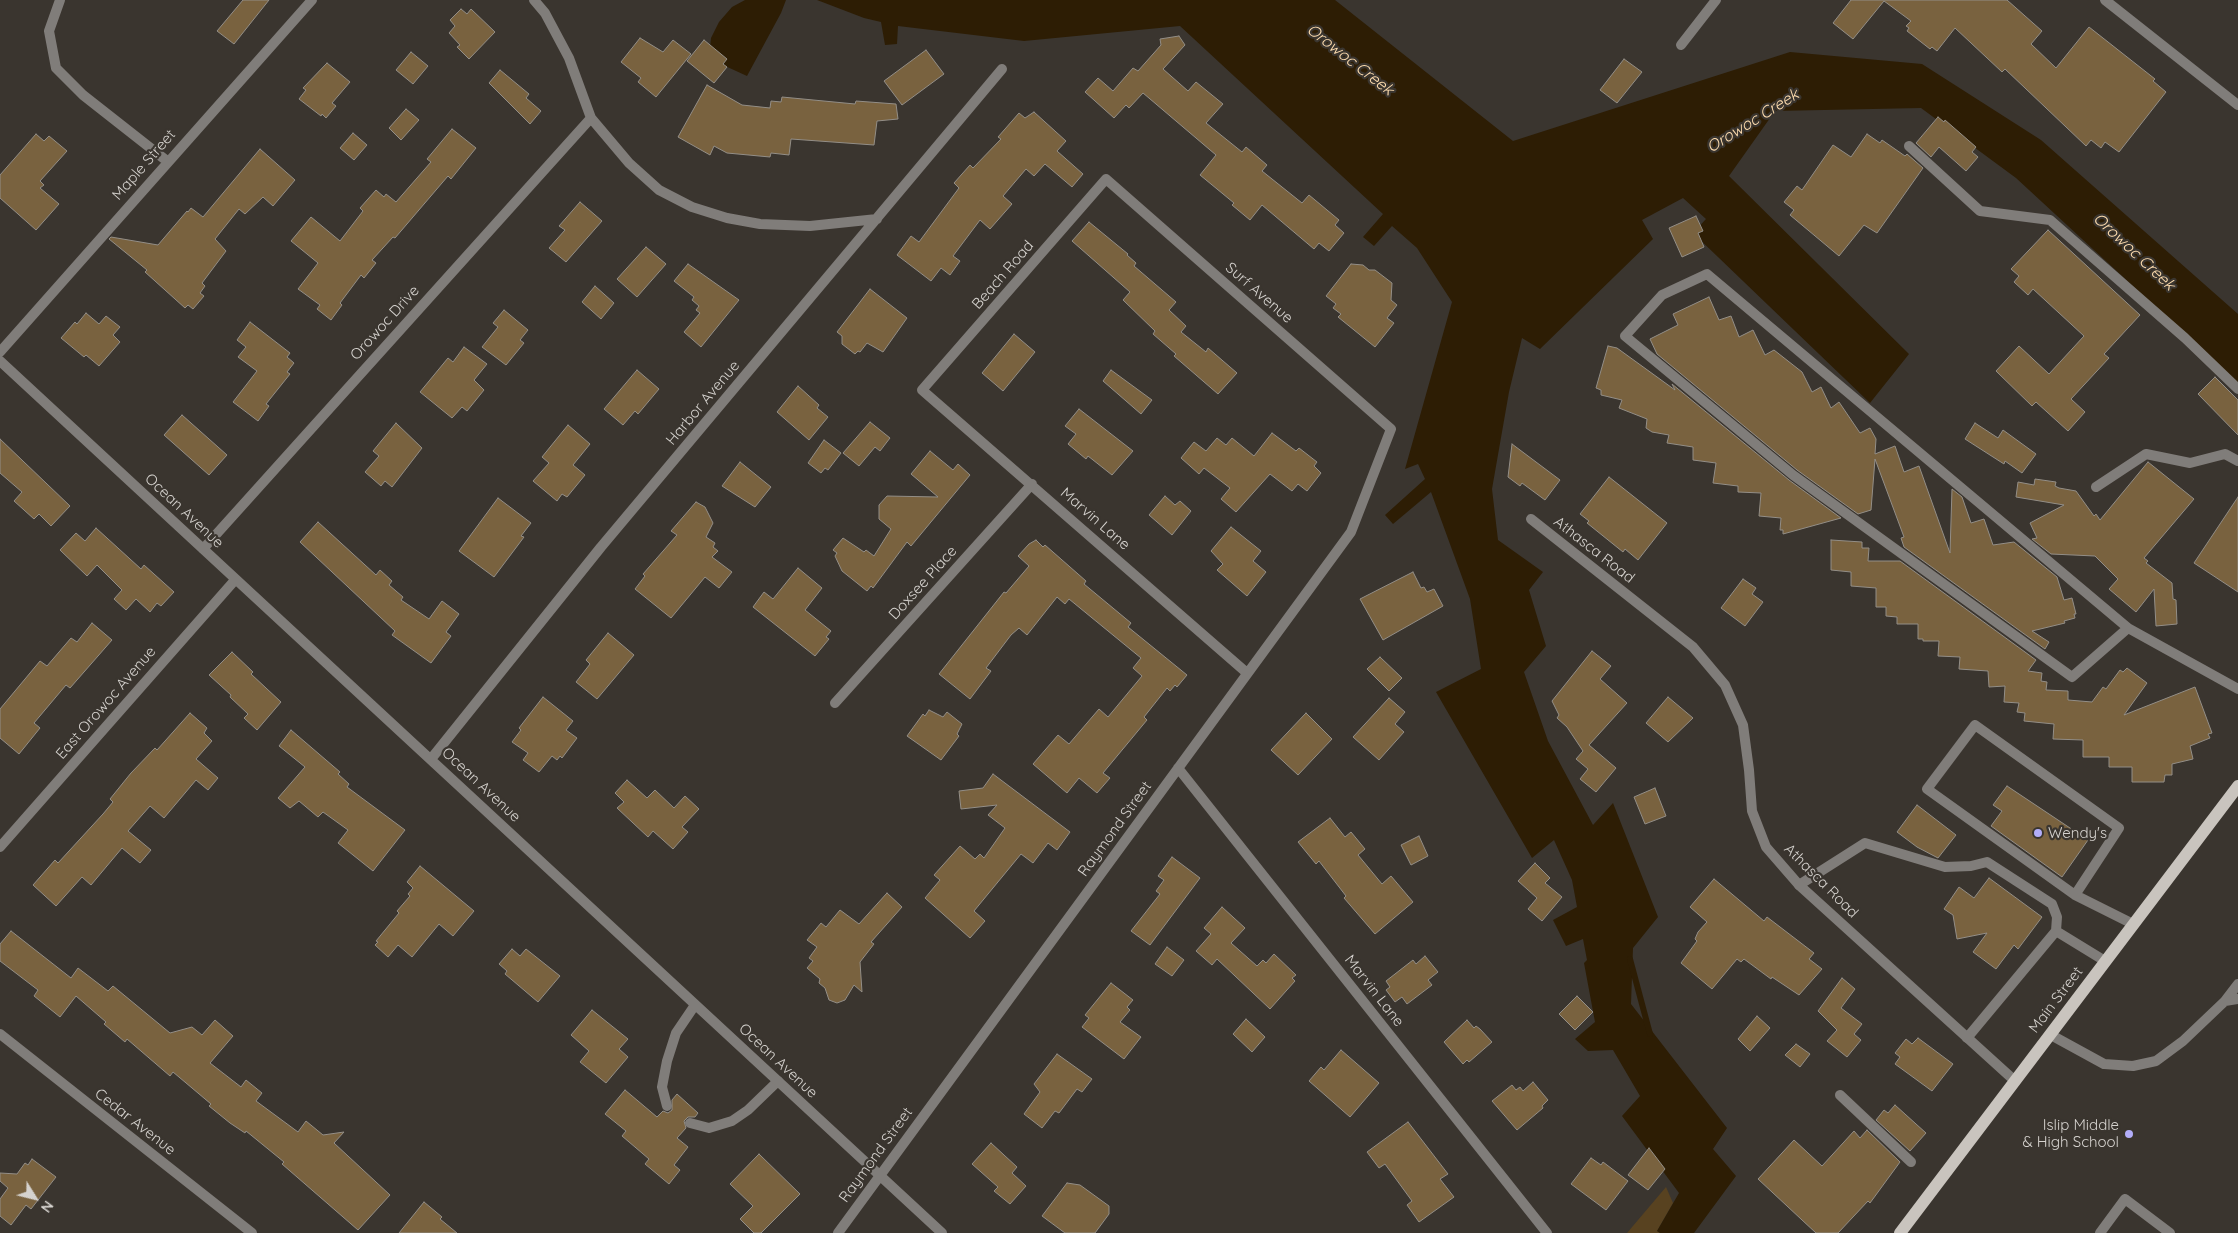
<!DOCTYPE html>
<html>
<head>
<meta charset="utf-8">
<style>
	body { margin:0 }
	#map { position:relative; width:2238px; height:1233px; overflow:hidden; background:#3a352f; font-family:Quicksand,sans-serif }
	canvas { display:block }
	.north { position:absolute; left:10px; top:1173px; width:50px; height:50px; -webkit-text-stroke:4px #3a352f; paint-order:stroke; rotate:126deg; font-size:14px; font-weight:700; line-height:20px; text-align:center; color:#d5d2ce }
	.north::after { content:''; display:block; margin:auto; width:18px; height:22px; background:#d5d2ce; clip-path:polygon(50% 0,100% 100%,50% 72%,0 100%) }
</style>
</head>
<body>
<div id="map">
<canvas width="2238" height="1233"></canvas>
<div class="north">N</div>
</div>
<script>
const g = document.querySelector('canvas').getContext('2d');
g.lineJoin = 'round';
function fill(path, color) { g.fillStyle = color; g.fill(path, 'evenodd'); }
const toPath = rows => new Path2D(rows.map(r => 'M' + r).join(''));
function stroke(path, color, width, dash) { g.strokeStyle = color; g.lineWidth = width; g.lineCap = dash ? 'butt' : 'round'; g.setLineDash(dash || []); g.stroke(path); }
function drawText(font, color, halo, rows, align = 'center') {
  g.font = font + ' Quicksand,sans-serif'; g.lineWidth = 4.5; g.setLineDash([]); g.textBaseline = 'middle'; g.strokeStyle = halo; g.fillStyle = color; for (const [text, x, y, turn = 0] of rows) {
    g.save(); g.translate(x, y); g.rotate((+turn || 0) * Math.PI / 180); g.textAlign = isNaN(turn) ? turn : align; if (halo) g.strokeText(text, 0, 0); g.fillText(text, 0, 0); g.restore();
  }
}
fill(toPath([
	[1666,1187,1673,1203,1657,1231,1660,1233,1627,1233]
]), '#584220');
fill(toPath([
	[745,0,786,0,781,13,747,76,723,65,710,48,711,38,719,22,732,7],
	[817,0,1335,0,1513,141,1790,52,1922,64,2041,140,2238,314,2238,383,2016,178,1921,108,1775,111,1729,176,1909,354,1870,403,1693,233,1706,219,1683,198,1642,220,1653,239,1540,349,1522,338,1509,392,1492,489,1498,540,1543,572,1529,590,1546,646,1524,672,1548,741,1593,825,1613,803,1658,917,1633,948,1631,1004,1727,1128,1713,1149,1736,1176,1694,1233,1660,1233,1657,1231,1679,1193,1622,1116,1640,1096,1613,1050,1588,1051,1575,1039,1595,1022,1584,963,1587,960,1583,939,1566,946,1553,920,1577,907,1572,880,1554,840,1532,858,1436,692,1481,669,1470,599,1431,492,1393,524,1385,515,1425,479,1418,464,1405,469,1452,302,1417,248,1392,226,1374,246,1363,237,1383,214,1180,26,1024,41,898,26,897,44,885,45,881,22,864,18]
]), '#2d1d04');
stroke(toPath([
	[1630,959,1650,1034]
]), '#2d1d04', 6);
const building = toPath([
	[243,0,269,0,234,44,217,31,243,0],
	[1851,0,2007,0,2042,31,2031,44,2056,68,2089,27,2155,79,2153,81,2166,92,2119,152,2105,142,2101,148,2091,140,2086,146,2005,69,2002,72,1955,28,1937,51,1932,47,1930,49,1907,31,1909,28,1906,26,1911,21,1884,1,1853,39,1833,23,1851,0],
	[461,9,467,14,471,9,495,32,469,59,457,47,460,45,449,33,455,26,450,20,461,9],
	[1179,36,1185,45,1163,69,1188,91,1196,82,1223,104,1206,123,1242,152,1246,147,1267,165,1262,171,1302,203,1309,195,1339,220,1335,225,1344,233,1329,251,1319,243,1314,249,1262,205,1250,220,1232,205,1234,203,1200,175,1216,155,1143,93,1129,108,1126,105,1114,118,1085,92,1098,78,1113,91,1133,68,1138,71,1161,45,1160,39,1179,36],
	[640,38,663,52,673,40,691,54,656,97,638,82,641,78,621,62,640,38],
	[704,40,727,59,723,64,727,67,714,83,687,61,704,40],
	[926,50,944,74,902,105,884,81,926,50],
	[411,52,428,66,413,84,396,70,411,52],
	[1624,59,1642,72,1617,103,1600,90,1624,59],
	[327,63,350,82,332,103,336,106,326,118,322,114,321,116,299,99,306,90,303,88,327,63],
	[500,70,529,94,526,98,541,111,530,124,489,83,500,70],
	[707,85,742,105,770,108,771,101,781,102,782,97,855,104,856,101,896,104,898,119,877,121,874,145,791,139,789,155,771,153,770,157,727,153,714,146,710,155,678,137,707,85],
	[406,109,419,120,401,140,389,128,406,109],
	[1034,112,1066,141,1057,151,1083,174,1072,187,1045,164,1034,176,1026,169,1003,196,1012,204,990,229,980,220,953,256,960,261,950,275,941,268,931,281,897,255,911,236,919,242,959,188,954,183,970,165,973,168,1001,139,998,137,1019,113,1025,118,1034,112],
	[1938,117,1944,122,1945,120,1976,147,1972,152,1978,157,1966,171,1939,147,1931,157,1916,143,1938,117],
	[452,129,476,148,451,179,448,176,395,238,393,237,372,260,376,263,364,278,361,275,340,303,342,305,331,320,317,309,320,305,298,289,318,263,291,241,311,217,340,241,363,211,360,208,376,190,384,197,386,194,396,202,431,162,427,159,452,129],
	[353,133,367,145,354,160,340,148,353,133],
	[36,134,44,141,49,136,67,151,40,181,44,185,40,188,59,204,36,230,0,198,0,175,36,134],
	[1867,134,1880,143,1882,140,1905,156,1907,154,1923,168,1877,233,1864,225,1839,256,1790,215,1794,210,1784,202,1797,186,1802,190,1833,145,1851,157,1867,134],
	[260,149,295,180,273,206,263,197,245,214,239,209,215,239,226,251,202,283,205,286,200,293,204,296,193,309,188,305,185,308,145,272,147,270,109,239,111,237,158,245,187,211,188,212,191,208,203,217,260,149],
	[580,202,602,221,566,262,549,248,565,230,559,226,580,202],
	[1696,216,1703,231,1698,233,1704,247,1682,257,1669,228,1696,216],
	[1089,222,1128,254,1127,255,1136,263,1134,266,1176,302,1169,310,1186,326,1181,332,1206,352,1208,348,1237,373,1218,394,1174,356,1176,354,1153,334,1155,331,1123,300,1130,292,1072,241,1089,222],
	[2048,230,2140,315,2104,354,2109,358,2071,399,2085,412,2068,431,2036,402,2032,406,1996,371,2019,346,2049,374,2084,336,2033,289,2028,295,2014,282,2019,276,2011,269,2048,230],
	[646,247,666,264,637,297,617,279,646,247],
	[688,264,739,300,701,347,684,332,700,313,696,310,699,306,692,300,694,297,674,281,688,264],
	[1351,264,1363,265,1369,270,1375,270,1392,283,1391,300,1397,305,1387,318,1394,323,1375,347,1338,317,1341,314,1333,308,1336,304,1326,296,1351,264],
	[595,286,614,303,601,319,582,302,595,286],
	[870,289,907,318,883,352,867,343,860,352,858,351,855,354,842,344,842,336,837,332,870,289],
	[1709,297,1719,320,1731,316,1739,337,1753,330,1765,355,1774,350,1802,372,1812,392,1821,387,1831,408,1839,402,1860,433,1870,428,1876,439,1875,454,1895,446,1904,472,1919,466,1950,553,1952,489,1962,497,1971,523,1984,519,1993,545,2014,542,2057,577,2064,600,2072,598,2076,614,2074,614,2075,618,2064,621,2065,623,2032,631,2049,642,2045,649,1904,547,1901,538,1904,537,1875,459,1871,510,1858,514,1797,470,1657,354,1650,339,1678,325,1673,314,1709,297],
	[504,310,528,330,520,340,524,343,506,365,482,347,498,327,493,323,504,310],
	[86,313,99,324,106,316,120,327,113,335,120,342,99,366,86,355,84,357,61,338,75,322,77,324,86,313],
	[250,322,290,353,287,357,294,363,287,372,290,374,266,404,269,406,258,421,233,402,257,371,238,357,246,347,237,340,250,322],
	[1014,334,1035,352,1003,391,982,373,1014,334],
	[1608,346,1617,348,1675,390,1672,384,1789,480,1841,518,1783,534,1783,530,1780,530,1781,518,1759,516,1761,493,1738,492,1738,486,1713,483,1716,463,1693,460,1693,447,1667,443,1669,435,1652,432,1646,428,1647,419,1619,408,1622,400,1601,395,1601,390,1596,388,1608,346],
	[464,347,487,364,474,380,484,390,467,411,462,407,452,418,420,392,448,358,453,362,464,347],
	[637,370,659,389,638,414,635,411,623,425,604,409,637,370],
	[1111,370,1152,400,1141,414,1103,381,1111,370],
	[2215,377,2238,400,2238,435,2198,394,2215,377],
	[798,386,819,405,817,408,828,417,809,440,777,412,798,386],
	[1079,409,1133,451,1112,475,1088,456,1086,459,1068,444,1076,434,1065,426,1079,409],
	[182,415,227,455,209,475,164,435,182,415],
	[870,422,890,438,880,451,875,447,859,466,843,453,870,422],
	[396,423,422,448,392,487,385,481,381,486,365,472,379,456,373,451,396,423],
	[1975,423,1998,438,2003,430,2036,454,2022,473,2005,461,2004,464,1965,439,1975,423],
	[568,425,590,444,573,465,585,475,567,497,562,494,557,501,533,481,549,463,542,457,568,425],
	[1272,433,1296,451,1299,448,1317,462,1314,466,1321,473,1307,491,1298,484,1292,491,1270,474,1236,512,1221,499,1230,488,1204,468,1199,474,1181,458,1194,442,1206,451,1217,438,1226,445,1232,438,1254,456,1272,433],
	[0,439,70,506,51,526,39,514,34,519,14,501,22,492,0,473,0,439],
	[824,440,841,453,828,470,825,468,821,473,808,463,824,440],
	[1512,444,1560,480,1545,500,1522,483,1520,486,1508,477,1512,444],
	[930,451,953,470,958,464,970,475,911,546,907,542,873,588,871,586,867,591,842,571,835,556,837,553,833,550,843,538,864,552,866,550,874,556,891,529,879,519,879,505,887,496,938,497,911,474,930,451],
	[740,462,771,487,755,507,722,486,740,462],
	[2148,462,2194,499,2144,558,2148,561,2146,563,2172,583,2173,599,2176,600,2177,624,2156,626,2154,589,2136,612,2109,589,2118,579,2095,556,2051,554,2032,539,2037,538,2030,523,2064,505,2016,497,2018,482,2034,485,2035,479,2056,482,2055,486,2059,488,2076,491,2094,516,2096,514,2100,520,2148,462],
	[1609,477,1667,523,1638,560,1625,549,1623,552,1587,523,1589,521,1580,514,1609,477],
	[1165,496,1175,505,1180,501,1191,511,1172,535,1149,515,1165,496],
	[2238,497,2238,592,2194,563,2238,497],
	[498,498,531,523,521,536,524,537,494,577,459,551,498,498],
	[696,502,705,507,713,523,706,537,715,543,713,547,718,551,712,557,732,572,719,588,705,577,671,618,635,589,645,576,643,574,677,535,671,531,696,502],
	[318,522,376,575,380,570,392,581,389,585,403,597,401,600,429,619,442,601,459,614,446,632,451,636,431,663,392,635,395,631,300,542,318,522],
	[1231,527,1261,551,1253,561,1266,572,1247,596,1217,570,1223,564,1211,551,1231,527],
	[96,528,141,569,144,565,174,592,161,606,157,603,150,612,136,599,126,610,114,599,122,590,97,565,87,576,60,550,76,533,85,541,96,528],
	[1036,540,1043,547,1045,545,1086,581,1084,584,1131,623,1128,627,1187,675,1177,687,1175,685,1170,691,1167,688,1144,717,1147,720,1103,773,1110,778,1097,793,1079,778,1067,793,1033,764,1058,735,1069,744,1099,709,1108,717,1142,676,1133,668,1141,658,1069,599,1065,604,1057,597,1027,635,1019,628,1011,635,986,668,991,671,970,699,939,674,1004,592,1006,593,1029,566,1018,556,1029,544,1036,540],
	[1831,540,1862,542,1862,548,1869,548,1868,561,1900,561,2036,660,2028,671,2042,673,2041,681,2047,682,2046,690,2068,691,2068,700,2092,702,2103,687,2106,689,2120,670,2123,672,2127,668,2147,683,2124,715,2195,687,2212,733,2208,734,2210,738,2190,746,2193,759,2172,764,2172,775,2165,775,2164,782,2132,782,2132,767,2109,767,2109,757,2083,757,2083,740,2053,739,2054,724,2024,721,2025,713,2017,712,2019,703,2004,702,2005,686,1989,687,1988,671,1959,669,1960,657,1938,656,1939,641,1923,641,1923,639,1918,639,1918,624,1897,624,1897,617,1886,616,1886,607,1876,607,1876,588,1851,586,1851,572,1831,570,1831,540],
	[798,568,822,588,805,610,831,631,826,637,829,639,815,656,753,607,764,592,773,599,798,568],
	[1413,572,1421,588,1424,587,1427,592,1434,589,1443,606,1383,640,1360,599,1413,572],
	[1743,579,1756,588,1752,594,1763,602,1745,626,1721,608,1743,579],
	[92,623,112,640,70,688,66,685,34,723,40,728,19,754,0,738,0,709,40,661,47,666,71,638,77,642,92,623],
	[608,633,634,655,597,699,576,682,590,664,586,660,608,633],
	[1592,651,1611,666,1600,679,1627,703,1589,745,1616,768,1596,792,1580,779,1588,769,1576,759,1583,751,1567,727,1557,718,1559,715,1552,701,1592,651],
	[232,652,253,672,251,674,281,702,257,730,244,718,248,714,230,697,231,695,209,675,232,652],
	[1380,657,1402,678,1389,691,1367,669,1380,657],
	[543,697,573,721,566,730,577,738,562,758,560,756,557,760,552,756,539,772,523,760,528,753,512,742,521,730,519,728,543,697],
	[1668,697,1693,718,1668,742,1646,723,1668,697],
	[1389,698,1405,712,1395,724,1404,732,1379,760,1353,737,1389,698],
	[929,710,943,717,947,712,962,724,957,734,959,736,941,760,907,736,923,714,925,716,929,710],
	[190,713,207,728,204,733,212,741,196,759,218,778,208,790,196,780,164,818,150,806,128,831,151,850,140,863,122,848,91,885,82,877,56,906,33,885,55,860,58,863,103,814,113,802,110,799,131,773,155,748,157,750,190,713],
	[1306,713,1332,739,1298,775,1271,750,1306,713],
	[291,730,340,772,338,774,349,784,347,787,405,830,373,871,338,843,348,830,323,812,318,817,299,801,290,808,278,798,305,767,279,746,291,730],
	[993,774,1070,832,1057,850,1048,843,1033,863,1021,854,974,911,985,921,970,938,925,898,940,880,934,875,960,846,975,859,980,854,984,858,1005,828,988,815,997,805,961,809,959,791,983,788,993,774],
	[627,780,647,798,655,790,674,808,685,796,699,809,682,827,688,832,673,849,653,831,648,837,617,808,624,802,615,793,627,780],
	[2007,786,2088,840,2062,877,1991,826,2002,811,1993,805,2007,786],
	[1655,788,1666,816,1645,824,1634,797,1655,788],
	[1917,805,1956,835,1938,858,1917,847,1897,832,1917,805],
	[1330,818,1345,837,1351,832,1365,849,1358,855,1382,884,1391,876,1413,902,1375,934,1344,898,1346,896,1319,861,1316,864,1298,842,1330,818],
	[1419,836,1428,856,1411,865,1401,845,1419,836],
	[1172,857,1200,878,1150,945,1131,931,1160,894,1156,891,1164,880,1158,876,1172,857],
	[1535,863,1550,878,1545,883,1562,897,1542,921,1528,909,1537,898,1518,881,1535,863],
	[420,866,474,911,453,936,439,924,412,957,398,945,388,957,375,945,378,942,376,941,399,913,397,911,410,896,408,894,413,888,407,882,420,866],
	[1989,878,2042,917,2018,949,2014,945,1996,969,1973,952,1987,933,1957,939,1953,915,1944,909,1959,887,1974,898,1989,878],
	[1714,879,1764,921,1767,917,1814,953,1809,959,1822,969,1799,995,1772,977,1771,979,1744,959,1741,962,1737,959,1712,989,1681,963,1697,941,1695,939,1698,932,1707,922,1690,907,1714,879],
	[887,893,902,907,871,942,874,944,860,962,862,992,854,985,845,1000,837,1003,829,1000,825,988,819,983,820,979,807,968,813,961,809,958,817,947,807,940,821,923,826,927,840,910,859,924,887,893],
	[1222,907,1245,928,1231,943,1257,966,1263,960,1266,963,1274,954,1296,975,1292,978,1295,981,1270,1009,1217,959,1212,965,1196,951,1211,934,1204,928,1222,907],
	[11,931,71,978,78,968,108,991,113,986,170,1033,192,1027,202,1035,215,1020,233,1036,210,1063,241,1087,246,1080,262,1093,256,1101,298,1132,306,1121,323,1135,344,1132,334,1143,390,1195,358,1230,282,1164,284,1162,246,1131,245,1133,230,1123,209,1106,211,1104,173,1072,170,1076,127,1039,125,1042,104,1024,106,1022,76,996,60,1017,34,996,38,990,0,961,0,944,11,931],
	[1167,947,1184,960,1172,976,1155,964,1167,947],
	[512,949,520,956,526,949,560,976,538,1002,505,974,507,971,499,964,512,949],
	[1425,956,1438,972,1428,980,1432,985,1407,1004,1402,997,1395,1002,1386,990,1390,987,1386,981,1413,960,1416,964,1425,956],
	[1842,978,1855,989,1841,1008,1862,1024,1854,1034,1861,1040,1847,1057,1827,1041,1837,1030,1818,1011,1842,978],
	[1111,983,1133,1000,1127,1007,1130,1010,1120,1022,1141,1037,1124,1059,1082,1027,1089,1018,1085,1015,1111,983],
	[1577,996,1593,1012,1575,1030,1559,1014,1577,996],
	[592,1010,628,1039,619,1049,628,1057,606,1083,580,1062,589,1051,571,1035,592,1010],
	[1757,1016,1770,1028,1750,1051,1738,1039,1757,1016],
	[1246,1019,1265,1037,1252,1052,1233,1034,1246,1019],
	[1467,1020,1474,1028,1476,1026,1480,1029,1492,1042,1469,1062,1467,1060,1463,1064,1444,1042,1467,1020],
	[1918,1038,1953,1064,1932,1091,1895,1064,1900,1057,1895,1053,1906,1039,1912,1044,1918,1038],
	[1796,1044,1810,1054,1800,1067,1785,1055,1796,1044],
	[1341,1050,1379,1083,1350,1117,1309,1081,1321,1067,1324,1070,1341,1050],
	[1057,1054,1092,1079,1082,1092,1077,1089,1059,1113,1055,1111,1042,1128,1024,1114,1040,1092,1034,1084,1057,1054],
	[1533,1082,1548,1100,1542,1106,1543,1108,1517,1130,1492,1101,1512,1085,1516,1090,1520,1087,1523,1091,1533,1082],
	[625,1090,657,1117,663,1111,668,1113,672,1110,672,1100,677,1094,698,1113,695,1117,688,1117,684,1121,686,1128,677,1138,688,1147,674,1165,680,1170,669,1184,645,1164,649,1159,622,1136,626,1131,605,1114,625,1090],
	[1895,1105,1926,1133,1910,1151,1876,1120,1884,1110,1888,1113,1895,1105],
	[1408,1122,1448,1174,1440,1179,1454,1197,1419,1222,1407,1205,1412,1201,1385,1164,1379,1168,1367,1152,1408,1122],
	[1867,1130,1900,1162,1870,1203,1868,1201,1838,1233,1816,1233,1758,1179,1794,1140,1822,1166,1854,1131,1860,1138,1867,1130],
	[991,1143,1017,1167,1012,1173,1026,1186,1010,1204,994,1191,998,1187,972,1164,991,1143],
	[1649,1148,1665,1169,1648,1190,1628,1175,1649,1148],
	[759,1154,800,1194,761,1233,754,1233,740,1219,753,1206,730,1184,759,1154],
	[1591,1158,1601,1165,1603,1162,1628,1181,1606,1210,1571,1184,1591,1158],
	[32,1159,56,1177,31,1209,26,1205,11,1225,0,1216,0,1199,8,1188,0,1181,0,1173,17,1174,25,1163,28,1165,32,1159],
	[1067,1183,1080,1185,1109,1206,1109,1214,1095,1233,1065,1233,1042,1216,1067,1183],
	[424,1202,442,1217,440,1219,457,1233,399,1233,424,1202]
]);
fill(building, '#79623f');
stroke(building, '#938e87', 1);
stroke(toPath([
	[1681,45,1716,0],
	[1909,146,1980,211,2050,220,2185,338,2238,389],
	[2096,487,2146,454,2190,463,2225,454,2238,461],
	[2128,628,2072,677,1793,475,1625,336,1662,295,1707,274,2128,628,2238,689],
	[1799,885,1865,843,1945,867,1971,866,1987,862,2052,904,2057,917,2056,931],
	[2075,895,2119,828,1975,725,1927,789,2075,895,2133,924],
	[2225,1001,2238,984],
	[2051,1035,2104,1064,2133,1066,2156,1061,2183,1041,2225,1001,2238,999],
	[1967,1038,2056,931,2105,961],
	[1840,1095,1911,1162],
	[667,1106,662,1087,667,1061,676,1033,695,1005],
	[690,1123,709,1128,732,1121,748,1110,778,1081],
	[2100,1233,2125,1199,2170,1233]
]), '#807d7a', 10);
stroke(toPath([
	[60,0,49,31,56,68,83,95,167,161],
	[534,0,545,13,569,58,591,118,629,163,659,190,692,207,727,218,760,224,810,226,877,219],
	[2105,0,2238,105],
	[0,352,312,0],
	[0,361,942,1233],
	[1531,519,1693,647,1725,685,1743,725,1749,770,1752,811,1766,847,1799,885,2015,1081],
	[203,549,591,118],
	[835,703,1032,484],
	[431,759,601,547,1002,69],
	[1178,768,1547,1233],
	[0,847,235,580],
	[0,1034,252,1233],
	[838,1233,1351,532,1391,429,1106,179,922,390,1247,673]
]), '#807d7a', 10);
stroke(toPath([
	[1900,1233,2238,786]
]), '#c9c4be', 12);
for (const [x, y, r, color] of [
	[2038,833,5,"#b2adf9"],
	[2129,1134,5,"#b2adf9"]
]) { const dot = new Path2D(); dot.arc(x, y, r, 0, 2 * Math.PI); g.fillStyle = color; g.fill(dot); stroke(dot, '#3a352f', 2); }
drawText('15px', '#d5d2ce', '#3a352f', [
	["Maple Street",144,165,-49],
	["Beach Road",1003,275,-49],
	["Surf Avenue",1259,293,41],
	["Orowoc Drive",385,323,-48],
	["Harbor Avenue",703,403,-50],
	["Ocean Avenue",184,511,43],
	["Marvin Lane",1095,519,41],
	["Athasca Road",1594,550,38],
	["Doxsee Place",923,583,-48],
	["East Orowoc Avenue",106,703,-49],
	["Ocean Avenue",481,785,43],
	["Raymond Street",1115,829,-54],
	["Athasca Road",1821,881,45],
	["Marvin Lane",1374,991,52],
	["Main Street",2056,1000,-53],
	["Ocean Avenue",778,1061,43],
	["Cedar Avenue",135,1122,38],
	["Raymond Street",876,1155,-54]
]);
drawText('15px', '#d5d2ce', '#3a352f', [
	["Wendy's",2048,833],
	["Islip Middle",2119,1125,"right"],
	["& High School",2119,1142,"right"]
], 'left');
drawText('italic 16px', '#feddaf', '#3a352f', [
	["Orowoc Creek",1350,60,38],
	["Orowoc Creek",1753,121,-32],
	["Orowoc Creek",2134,252,43]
]);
</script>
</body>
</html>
